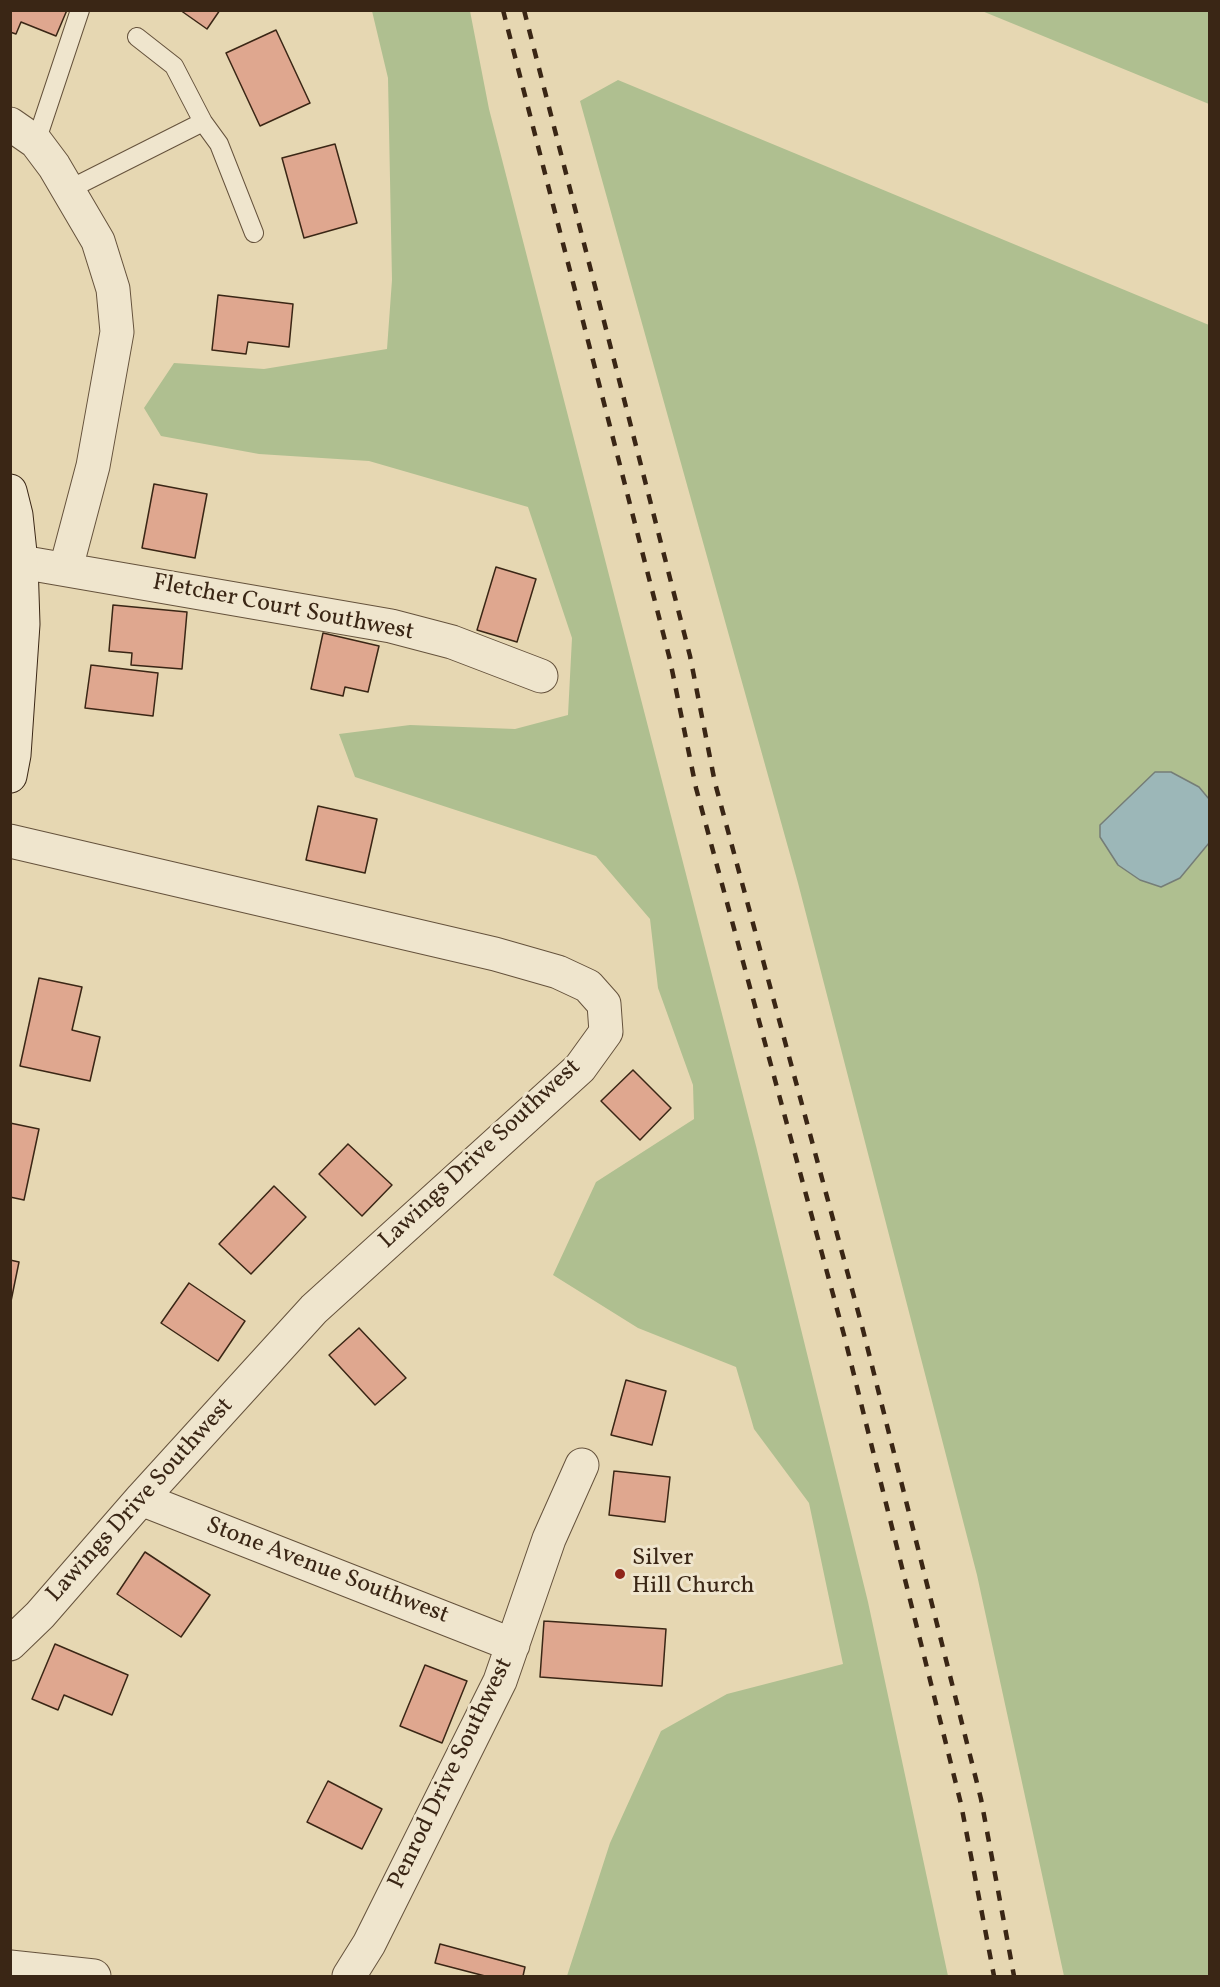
<!DOCTYPE html>
<html>
<head>
<meta charset="utf-8">
<style>
	body { margin:0 }
	#map { position:relative; width:1220px; height:1987px; overflow:hidden; background:#e6d7b2; font-family:Vollkorn,serif }
	canvas { display:block }
	.frame { position:absolute; inset:0; border:12px solid #3a2615; pointer-events:none }
</style>
</head>
<body>
<div id="map">
<canvas width="1220" height="1987"></canvas>
<div class="frame"></div>
</div>
<script>
const g = document.querySelector('canvas').getContext('2d');
g.lineJoin = 'round';
function fill(path, color) { g.fillStyle = color; g.fill(path, 'evenodd'); }
const toPath = rows => new Path2D(rows.map(r => 'M' + r).join(''));
function stroke(path, color, width, dash) { g.strokeStyle = color; g.lineWidth = width; g.lineCap = dash ? 'butt' : 'round'; g.setLineDash(dash || []); g.stroke(path); }
function drawText(font, color, halo, rows, align = 'center') {
  g.font = font + ' Vollkorn,serif'; g.lineWidth = 6; g.setLineDash([]); g.textBaseline = 'middle'; g.strokeStyle = halo; g.fillStyle = color; for (const [text, x, y, turn = 0] of rows) {
    g.save(); g.translate(x, y); g.rotate((+turn || 0) * Math.PI / 180); g.textAlign = isNaN(turn) ? turn : align; if (halo) g.strokeText(text, 0, 0); g.fillText(text, 0, 0); g.restore();
  }
}
fill(toPath([
	[372,11,470,11,489,109,756,1146,868,1602,948,1976,567,1976,610,1843,661,1731,727,1694,843,1664,809,1503,754,1429,736,1367,638,1328,553,1275,596,1182,694,1119,693,1085,658,988,650,919,596,856,355,777,339,734,410,725,515,729,568,715,572,638,528,507,369,461,259,454,161,436,144,408,174,363,264,369,387,349,392,280,388,78],
	[982,11,1209,11,1209,104],
	[618,80,1209,325,1209,1976,1064,1976,977,1575,798,883,580,101]
]), '#afbf90');
const water = toPath([
	[1155,772,1171,772,1199,787,1209,799,1209,843,1180,878,1161,887,1140,880,1118,865,1100,837,1100,825,1155,772]
]);
fill(water, '#9cb7b8');
stroke(water, '#757d77', 1.5);
const building = toPath([
	[10,10,67,10,56,36,21,22,16,34,10,32,10,10],
	[180,10,220,10,207,29,180,10],
	[276,30,310,103,260,126,226,53,276,30],
	[335,144,357,223,304,238,282,158,335,144],
	[218,295,293,304,289,347,248,342,246,354,212,350,218,295],
	[154,484,207,494,195,558,142,548,154,484],
	[496,567,536,579,517,642,477,630,496,567],
	[113,605,187,612,182,669,131,665,132,653,109,651,113,605],
	[323,633,379,646,368,692,345,687,343,696,311,689,323,633],
	[91,665,158,673,153,716,85,708,91,665],
	[318,806,377,819,365,873,306,860,318,806],
	[39,978,82,987,72,1030,100,1037,90,1081,20,1066,39,978],
	[633,1070,671,1108,640,1140,601,1101,633,1070],
	[10,1123,39,1129,24,1200,10,1197,10,1123],
	[348,1144,392,1185,362,1216,319,1174,348,1144],
	[274,1186,306,1217,251,1274,219,1244,274,1186],
	[10,1260,19,1262,10,1306,10,1260],
	[189,1283,245,1321,218,1361,161,1323,189,1283],
	[359,1328,406,1378,375,1405,329,1355,359,1328],
	[626,1380,666,1391,652,1445,611,1435,626,1380],
	[614,1471,670,1477,665,1522,609,1515,614,1471],
	[145,1552,210,1595,181,1637,117,1594,145,1552],
	[544,1621,666,1629,662,1686,540,1677,544,1621],
	[55,1644,128,1675,112,1715,64,1695,58,1710,32,1699,55,1644],
	[425,1665,467,1681,442,1743,400,1726,425,1665],
	[328,1781,382,1809,362,1849,307,1822,328,1781],
	[440,1944,525,1967,523,1976,485,1976,435,1963,440,1944]
]);
fill(building, '#dfa78f');
stroke(building, '#3a2615', 1.5);
const lane = toPath([
	[203,122,219,144,254,233],
	[36,142,80,10],
	[68,190,203,122,174,66,137,37]
]);
const street = toPath([
	[10,124,36,142,54,166,98,241,113,289,117,332,93,466,66,568],
	[21,562,391,626,452,642,541,676],
	[10,841,495,954,558,972,588,986,604,1004,606,1032,580,1068,314,1309,141,1499,40,1615,10,1644],
	[141,1499,513,1645],
	[10,1967,94,1976],
	[349,1976,369,1944,500,1681,549,1539,582,1465]
]);
const secondary = toPath([
	[10,491,16,515,21,562,23,624,14,755,10,776]
]);
stroke(lane, '#65523c', 20);
stroke(street, '#65523c', 35);
stroke(secondary, '#3a2615', 35);
stroke(lane, '#efe5cd', 18);
stroke(street, '#efe5cd', 33);
stroke(secondary, '#efe5cd', 33);
stroke(toPath([
	[503,10,670,660,696,788,844,1335,961,1804,994,1976],
	[524,10,690,656,715,783,863,1330,981,1799,1014,1976]
]), '#3a2615', 4.5, [10, 10]);
for (const [x, y, r, color] of [
	[620,1574,6,"#8f2418"]
]) { const dot = new Path2D(); dot.arc(x, y, r, 0, 2 * Math.PI); g.fillStyle = color; g.fill(dot); stroke(dot, '#efe5cd', 2); }
drawText('24px', '#3a2615', '#efe5cd', [
	["Fletcher Court Southwest",283,609,11],
	["Lawings Drive Southwest",481,1155,-43],
	["Lawings Drive Southwest",141,1501,-48],
	["Stone Avenue Southwest",327,1572,21],
	["Penrod Drive Southwest",452,1774,-64]
]);
drawText('24px', '#3a2615', '#efe5cd', [
	["Silver",632,1560],
	["Hill Church",632,1588]
], 'left');
</script>
</body>
</html>
